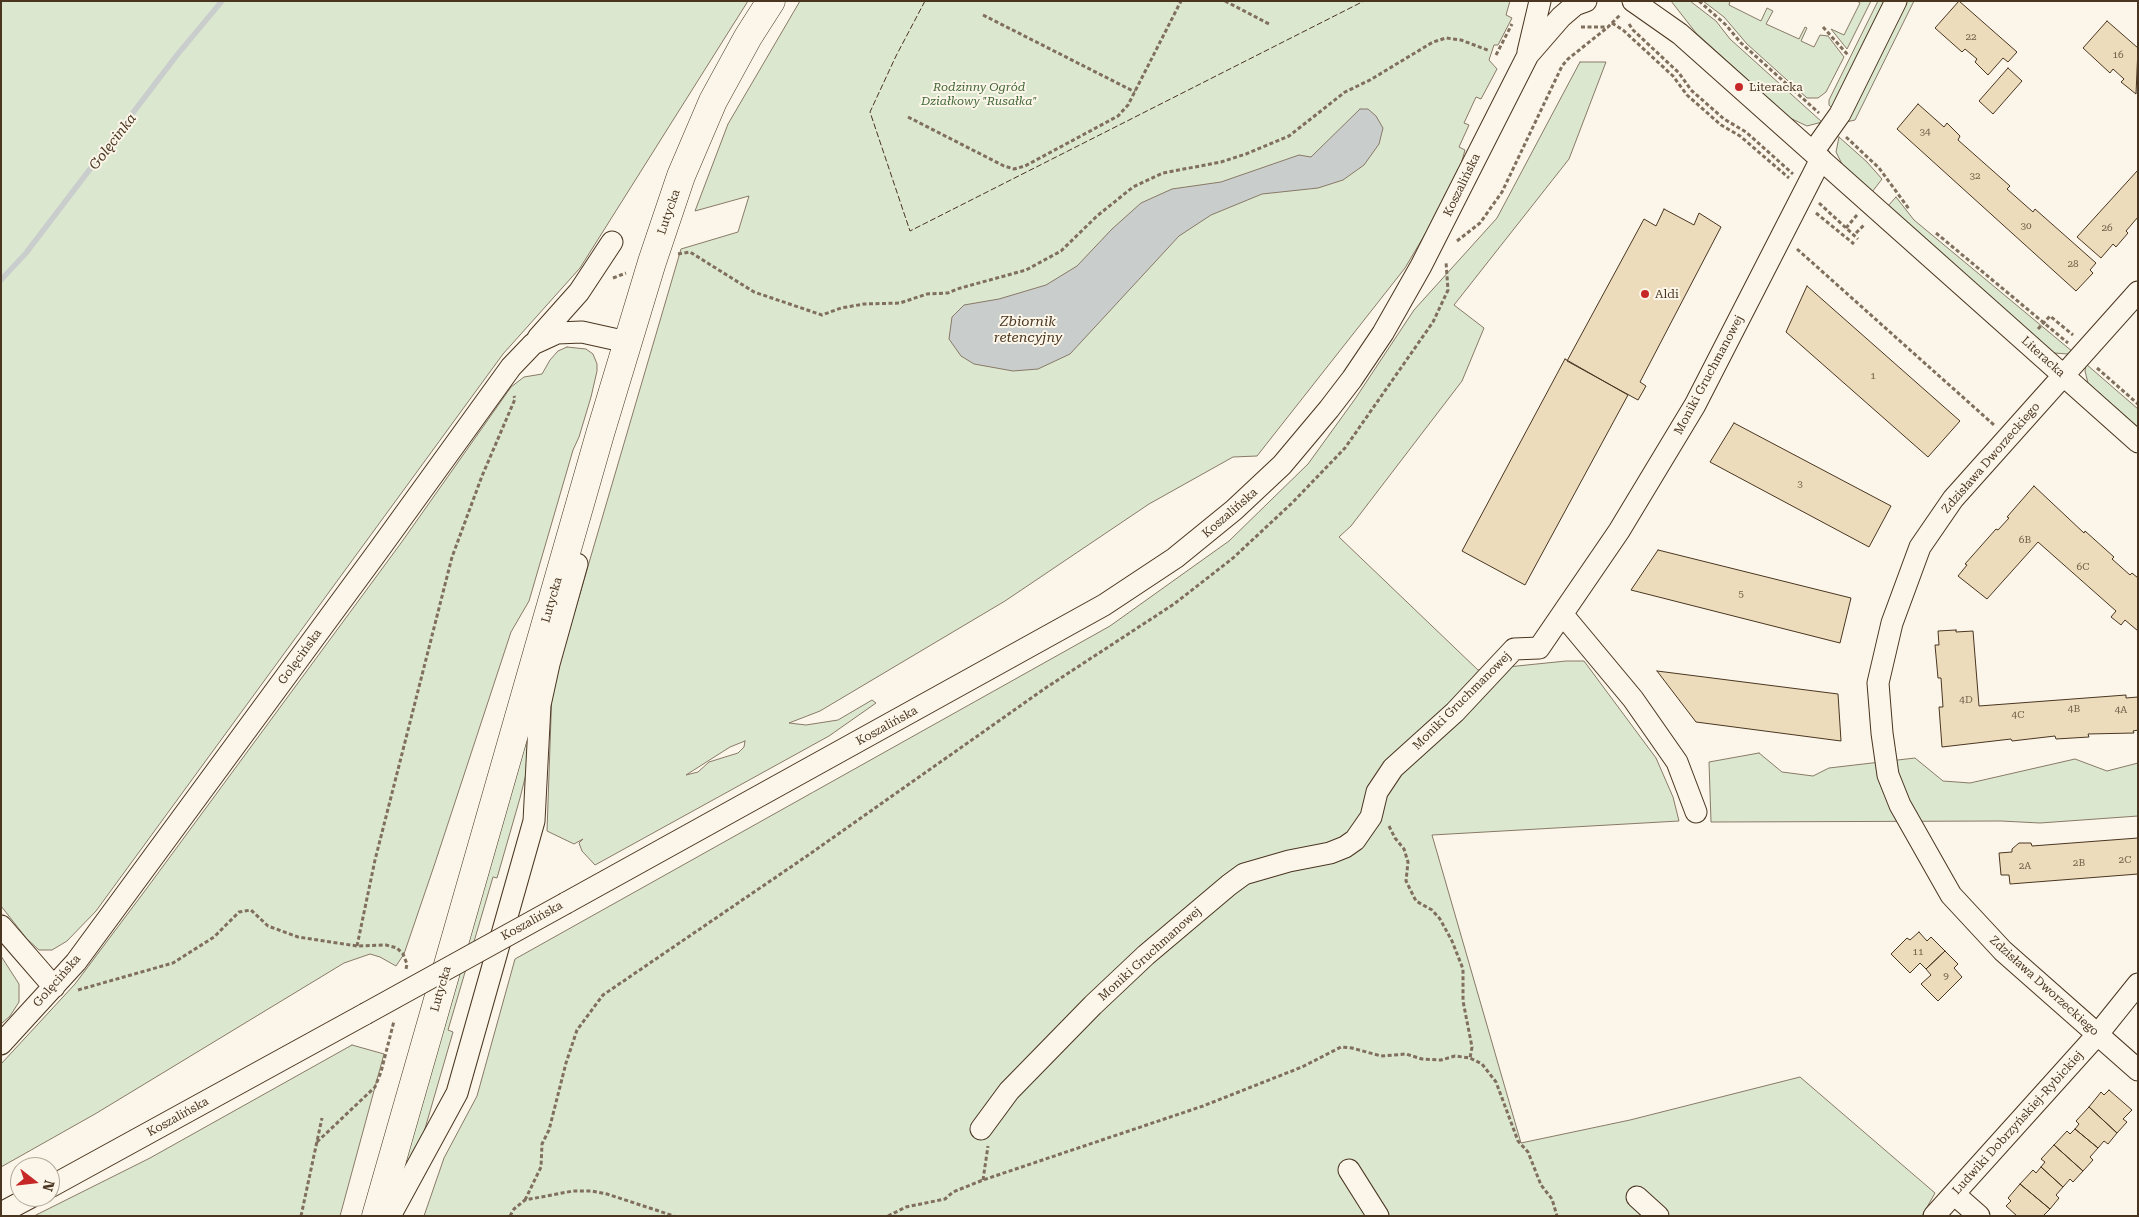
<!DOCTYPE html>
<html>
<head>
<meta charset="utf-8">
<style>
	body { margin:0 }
	#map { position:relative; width:2139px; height:1217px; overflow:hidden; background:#fbf6e9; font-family:"Roboto Serif",serif }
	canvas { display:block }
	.frame { position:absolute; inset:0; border:2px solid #4a3520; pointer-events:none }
	.north { position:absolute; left:10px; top:1157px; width:50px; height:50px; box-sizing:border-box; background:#fbf6e9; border:1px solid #b4a999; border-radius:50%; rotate:106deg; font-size:14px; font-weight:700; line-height:20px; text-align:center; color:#4a3520 }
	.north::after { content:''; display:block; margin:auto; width:18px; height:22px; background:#c62828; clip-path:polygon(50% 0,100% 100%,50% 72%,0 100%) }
</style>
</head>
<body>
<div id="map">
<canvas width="2139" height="1217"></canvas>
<div class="frame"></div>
<div class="north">N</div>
</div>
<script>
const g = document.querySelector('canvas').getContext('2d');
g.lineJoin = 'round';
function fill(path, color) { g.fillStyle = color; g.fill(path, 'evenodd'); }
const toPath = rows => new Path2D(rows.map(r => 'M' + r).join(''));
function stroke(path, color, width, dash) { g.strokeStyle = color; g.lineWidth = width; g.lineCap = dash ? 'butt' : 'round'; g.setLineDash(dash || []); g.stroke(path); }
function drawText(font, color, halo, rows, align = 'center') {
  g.font = font + ' "Roboto Serif",serif'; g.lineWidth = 4; g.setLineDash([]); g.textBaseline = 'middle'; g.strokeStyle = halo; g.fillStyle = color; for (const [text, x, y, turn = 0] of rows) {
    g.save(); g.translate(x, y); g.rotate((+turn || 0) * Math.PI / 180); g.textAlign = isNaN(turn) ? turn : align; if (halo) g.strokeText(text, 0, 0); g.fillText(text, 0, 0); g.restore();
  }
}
const green = toPath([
	[1,1,748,1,580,268,503,354,96,911,67,941,52,950,39,950,27,939,1,906,1,1],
	[800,1,1510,1,1506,15,1512,18,1498,45,1494,45,1489,60,1497,69,1481,99,1476,97,1464,123,1469,125,1459,147,1465,150,1456,182,1405,268,1257,456,1233,457,1149,504,1005,601,820,711,789,723,806,725,838,720,872,700,876,703,829,736,595,865,582,851,579,843,583,839,574,844,547,831,552,689,681,249,738,232,749,196,695,211,728,124,800,1],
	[745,741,744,747,738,753,709,762,698,772,686,775,730,747,745,741],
	[1671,1,1690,1,1716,21,1730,39,1822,122,1807,126,1790,118,1696,33,1671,1],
	[1703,1,1730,1,1729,5,1761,21,1767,8,1773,11,1766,24,1799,39,1805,27,1807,28,1801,41,1814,47,1820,35,1828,36,1844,57,1826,92,1818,98,1807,98,1747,44,1724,17,1703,1],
	[1857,1,1871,1,1847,49,1831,29,1844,35,1860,3,1857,1],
	[1878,1,1887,1,1833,109,1829,105,1829,100,1878,1],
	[1906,1,1914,1,1855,120,1846,122,1906,1],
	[1580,62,1606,62,1569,159,1454,305,1484,328,1462,381,1351,526,1339,537,1478,670,1566,661,1584,661,1656,758,1673,797,1679,821,1432,835,1521,1143,1630,1120,1800,1077,1935,1193,1922,1216,424,1216,444,1158,477,1096,515,959,1110,626,1229,541,1308,464,1355,399,1414,310,1497,218,1580,62],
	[1839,137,1867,162,1882,179,1872,192,1842,164,1836,152,1839,137],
	[1896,197,1914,220,2073,352,2068,354,2054,353,1888,206,1896,197],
	[567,347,586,349,593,354,597,364,597,371,591,397,579,437,573,450,529,601,511,632,434,866,404,954,396,966,380,957,370,954,344,963,95,1114,1,1167,1,1064,75,984,147,888,401,543,511,387,524,377,542,374,550,360,558,351,567,347],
	[2086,364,2138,409,2138,427,2088,383,2085,371,2086,364],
	[529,733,527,770,520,798,497,878,493,877,448,1030,453,1032,422,1139,407,1165,406,1160,524,735,529,733],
	[1759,753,1782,772,1813,776,1829,768,1915,758,1943,781,1970,783,2075,759,2107,771,2138,763,2138,816,2040,823,2001,821,1711,822,1709,762,1759,753],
	[1,956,19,984,19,1002,10,1016,1,1024,1,956],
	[352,1045,384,1054,340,1216,34,1216,150,1158,352,1045]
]);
fill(green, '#dce7d0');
stroke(green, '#887966', 1);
const water = toPath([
	[1360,109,1368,109,1376,116,1383,128,1379,144,1364,165,1343,180,1318,188,1262,194,1211,215,1179,236,1070,354,1038,369,1013,371,974,364,961,356,949,339,952,317,964,305,999,299,1046,285,1077,266,1112,229,1141,203,1172,189,1221,182,1299,155,1311,157,1360,109]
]);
fill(water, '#c9cecd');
stroke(water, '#887966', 1);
stroke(toPath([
	[1,280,26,253,177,55,222,1]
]), '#c9cecd', 5.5);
const building = toPath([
	[1959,1,2017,52,2008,62,2003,58,1988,75,1975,62,1977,59,1965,49,1962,52,1935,28,1959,1],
	[2107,21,2138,48,2136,94,2121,82,2124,79,2113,69,2110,73,2083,48,2107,21],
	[2008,68,2022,81,1993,114,1979,101,2008,68],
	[1918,104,1944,127,1947,123,1960,136,1958,140,2010,186,2007,189,2033,212,2035,209,2096,263,2090,270,2093,273,2076,291,1897,129,1918,104],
	[2138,170,2138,217,2126,231,2128,233,2116,247,2113,244,2101,258,2077,237,2138,170],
	[1664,209,1694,225,1699,213,1721,227,1640,382,1646,386,1638,400,1567,361,1644,219,1656,226,1664,209],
	[1807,286,1960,421,1928,457,1786,332,1807,286],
	[1565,359,1628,395,1525,585,1462,551,1565,359],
	[1734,423,1891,506,1869,547,1710,462,1734,423],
	[2034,486,2084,533,2085,531,2114,557,2112,559,2130,575,2132,573,2138,578,2138,631,2125,620,2121,625,2111,617,2116,611,2038,542,1987,599,1958,576,1967,565,1965,564,1996,529,1998,530,2009,518,2007,517,2034,486],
	[1658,550,1851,598,1840,643,1631,590,1658,550],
	[1956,630,1956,632,1973,631,1979,706,2126,695,2126,698,2138,697,2138,730,2133,731,2134,733,2088,734,2089,737,2056,739,2055,736,2012,741,2011,739,1942,747,1939,707,1943,707,1941,678,1938,678,1935,645,1939,645,1938,631,1956,630],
	[1657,671,1838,694,1841,741,1696,722,1657,671],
	[2138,838,2138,874,2010,884,2009,875,2001,875,1999,853,2012,852,2012,849,2019,843,2031,843,2032,846,2138,838],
	[1919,932,1927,941,1931,937,1945,951,1926,969,1920,963,1910,973,1891,954,1907,938,1910,940,1919,932],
	[1945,951,1958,964,1954,968,1962,977,1938,1001,1921,984,1931,975,1926,969,1945,951],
	[2109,1090,2132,1110,2123,1119,2127,1122,2117,1133,2089,1107,2101,1092,2104,1095,2109,1090],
	[2089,1107,2117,1133,2108,1144,2104,1141,2098,1148,2075,1129,2079,1124,2076,1121,2089,1107],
	[2075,1129,2098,1148,2090,1157,2093,1160,2083,1171,2054,1145,2067,1131,2070,1134,2075,1129],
	[2054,1145,2083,1171,2073,1182,2070,1179,2063,1187,2041,1167,2045,1162,2041,1159,2054,1145],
	[2041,1167,2063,1187,2056,1195,2059,1198,2050,1209,2020,1184,2033,1170,2036,1173,2041,1167],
	[2020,1184,2050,1209,2043,1216,2017,1216,2006,1206,2011,1201,2008,1198,2020,1184]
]);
fill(building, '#ecdcbc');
stroke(building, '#4a3520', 1);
const minor = toPath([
	[1633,1,1680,34,2138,442],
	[1528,52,1540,1],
	[1813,152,1840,114,1896,1],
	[2138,292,1953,499,1920,547,1892,623,1878,683,1882,733,1888,775,1900,805,1951,895,2003,951,2138,1070],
	[538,338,579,292,612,242],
	[1563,615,1633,699,1677,762,1696,812],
	[566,903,1104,605,1175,558,1234,510,1282,465,1329,409,1352,379,1383,333,1421,266,1528,55,1561,17,1575,5,1586,1],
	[1,926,54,987],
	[1,1044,76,962,378,551,511,367,533,344,557,333,582,332,627,342],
	[981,1129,1009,1091,1093,1005,1146,955,1229,885,1244,874,1289,861,1330,853,1345,847,1355,840,1371,817,1377,792,1393,768,1455,712,1514,649,1539,648,1619,531,1695,405,1821,159],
	[1349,1170,1378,1216],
	[50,1187,365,1014],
	[1954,1194,1979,1216],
	[1637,1197,1658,1216],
	[1,1213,31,1197],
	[390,1216,457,1093,534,821,540,705,549,664,577,564],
	[1934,1216,2097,1035,2138,984]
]);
const major = toPath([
	[376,1216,600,434,652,262,681,176,713,101,748,37,771,1]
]);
stroke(minor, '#4a3520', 23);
stroke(major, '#4a3520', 29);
stroke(toPath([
	[1225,1,1271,25],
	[1699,1,1726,25,1741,43,1819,113],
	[983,15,1135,92],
	[1612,23,1623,30,1673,76,1687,95,1721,125,1740,136,1789,178],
	[1629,24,1633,30,1679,73,1691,90,1724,119,1746,132,1793,174],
	[1581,27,1608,27,1620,15],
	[1823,27,1848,55],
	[1496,55,1512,24],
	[908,117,1004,166,1014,169,1025,166,1118,116,1128,105,1181,1],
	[1846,137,1879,168,1909,209],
	[1819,203,1858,239],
	[1816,213,1854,244],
	[1846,228,1857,215],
	[1856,233,1865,224],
	[1936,233,2068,343],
	[1457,241,1480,223,1502,192,1562,66,1568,59,1608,27],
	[1797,249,1994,425],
	[678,254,690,252,754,292,822,315,841,308,864,304,900,303,927,294,948,293,957,289,1026,270,1061,251,1097,216,1133,187,1163,173,1221,162,1246,154,1289,136,1345,92,1370,80,1433,42,1446,38,1461,40,1490,51],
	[613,278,626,273],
	[2038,329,2050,316,2073,335],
	[2097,368,2138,404],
	[1389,826,1395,838,1404,849,1408,862,1406,881,1416,901,1432,910,1440,919,1452,941,1463,969,1463,1001,1472,1047,1470,1058],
	[357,946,375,860,452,557,482,476,515,399,514,396],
	[78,990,173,963,214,937,239,912,251,910,268,926,298,937,357,946,386,945,397,948,403,954,407,964,406,969],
	[317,1142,375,1087,381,1072,394,1021],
	[983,1180,988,1146],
	[525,1200,541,1167,542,1144,549,1130,566,1063,577,1030,603,995,804,858,1047,687,1174,604,1233,558,1292,503,1345,448,1433,322,1448,290,1446,262],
	[301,1216,322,1118],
	[510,1216,514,1209,525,1200,573,1191,591,1191,607,1194,674,1216],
	[888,1216,906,1207,945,1199,953,1192,983,1180,1203,1106,1302,1067,1341,1047,1352,1048,1381,1056,1406,1054,1422,1059,1441,1060,1455,1056,1470,1058,1482,1064,1496,1082,1518,1141,1528,1152,1541,1185,1552,1199,1557,1216]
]), '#7f6f5c', 3, [4, 2.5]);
stroke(minor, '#fbf6e9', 21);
stroke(major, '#fbf6e9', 28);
const minorBridge = toPath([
	[365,1014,566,903]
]);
stroke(minorBridge, '#4a3520', 23, []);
stroke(minorBridge, '#fbf6e9', 21);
stroke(toPath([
	[925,1,896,56,870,112,910,231,1364,1]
]), '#4a3520', 1, [6, 2.5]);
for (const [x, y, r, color] of [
	[1739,87,5,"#c62828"],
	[1645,294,5,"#c62828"]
]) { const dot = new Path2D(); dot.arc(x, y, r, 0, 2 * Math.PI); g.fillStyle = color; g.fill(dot); stroke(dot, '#fbf6e9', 2); }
drawText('10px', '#725f47', null, [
	["22",1971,37],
	["16",2118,55],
	["34",1925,132],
	["32",1975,176],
	["30",2026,226],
	["26",2107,228],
	["28",2073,264],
	["1",1873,376],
	["3",1800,484],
	["6B",2025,540],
	["6C",2083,567],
	["5",1741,594],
	["4D",1966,700],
	["4B",2074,709],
	["4A",2121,710],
	["4C",2018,715],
	["2C",2125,860],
	["2B",2079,863],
	["2A",2025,866],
	["11",1918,952],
	["9",1946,976]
]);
drawText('italic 12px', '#436837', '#fbf6e9', [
	["Rodzinny Ogród",979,87],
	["Działkowy \"Rusałka\"",979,101]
]);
drawText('12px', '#4a3520', '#fbf6e9', [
	["Literacka",1749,87],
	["Aldi",1655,294]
], 'left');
drawText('12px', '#4a3520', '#fbf6e9', [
	["Koszalińska",1462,185,-64],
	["Lutycka",669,212,-71],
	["Literacka",2043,357,42],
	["Moniki Gruchmanowej",1709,375,-62],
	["Zdzisława Dworzeckiego",1991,458,-49],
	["Koszalińska",1230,513,-41],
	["Lutycka",552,600,-74],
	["Golęcińska",300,657,-54],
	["Moniki Gruchmanowej",1462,701,-45],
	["Koszalińska",887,726,-29],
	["Koszalińska",532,921,-29],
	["Moniki Gruchmanowej",1150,954,-42],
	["Golęcińska",57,981,-49],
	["Zdzisława Dworzeckiego",2044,986,42],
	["Lutycka",441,989,-74],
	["Koszalińska",178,1117,-29],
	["Ludwiki Dobrzyńskiej-Rybickiej",2018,1123,-48]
]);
drawText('italic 14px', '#4a3520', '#fbf6e9', [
	["Golęcinka",113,142,-52],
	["Zbiornik",1028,322],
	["retencyjny",1028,338]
]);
</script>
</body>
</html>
